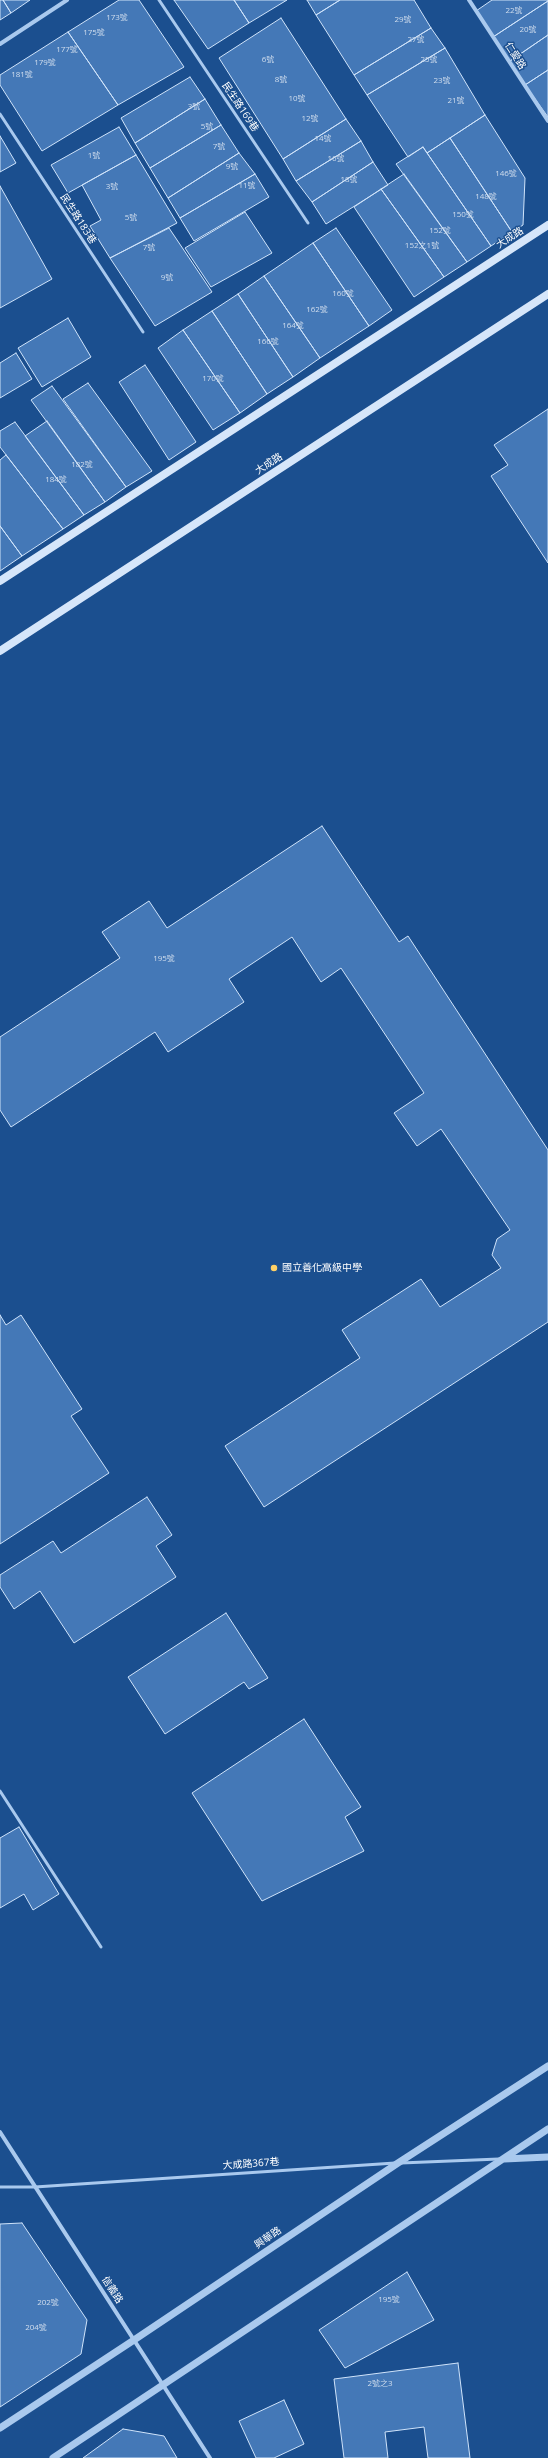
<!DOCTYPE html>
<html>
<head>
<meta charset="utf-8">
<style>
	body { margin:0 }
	canvas { display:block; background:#1b4f8f }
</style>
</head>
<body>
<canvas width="548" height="2458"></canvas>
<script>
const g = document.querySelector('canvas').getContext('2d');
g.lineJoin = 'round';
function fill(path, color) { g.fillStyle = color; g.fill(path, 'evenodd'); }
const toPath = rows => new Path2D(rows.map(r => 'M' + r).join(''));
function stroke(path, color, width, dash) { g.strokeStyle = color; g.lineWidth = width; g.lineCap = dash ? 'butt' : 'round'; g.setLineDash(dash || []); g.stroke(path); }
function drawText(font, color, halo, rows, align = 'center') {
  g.font = font + ' "Open Sans","Noto Sans TC",sans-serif'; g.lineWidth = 3; g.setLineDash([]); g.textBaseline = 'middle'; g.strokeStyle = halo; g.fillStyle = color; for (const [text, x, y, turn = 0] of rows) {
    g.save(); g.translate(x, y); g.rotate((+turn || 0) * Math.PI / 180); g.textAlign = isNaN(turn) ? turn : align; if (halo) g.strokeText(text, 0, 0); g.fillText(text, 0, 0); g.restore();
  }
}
const building = toPath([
	[0,0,3,0,11,13,0,20,0,0],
	[3,0,30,0,11,13,3,0],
	[119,0,139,0,184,67,118,105,68,32,119,0],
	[174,0,234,0,249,23,208,49,174,0],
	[234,0,287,0,249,23,234,0],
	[307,0,340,0,316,15,307,0],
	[340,0,414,0,431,28,354,75,316,15,340,0],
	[492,0,548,0,548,1,493,37,476,11,492,0],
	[548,1,548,35,510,61,493,37,548,1],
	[281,18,346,119,283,159,219,58,281,18],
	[431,28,445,48,367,95,354,75,431,28],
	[68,32,118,105,42,151,0,85,0,75,68,32],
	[548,35,548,70,525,85,510,61,548,35],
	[445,48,485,115,427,153,423,147,408,157,367,95,445,48],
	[548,70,548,117,525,85,548,70],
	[190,77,205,99,135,143,121,118,190,77],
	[205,99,221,125,150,168,135,143,205,99],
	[485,115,525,178,523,225,512,232,450,138,485,115],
	[346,119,361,141,296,181,283,159,346,119],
	[221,125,239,153,168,198,150,168,221,125],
	[119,127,136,155,68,193,51,165,119,127],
	[0,136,16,163,0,172,0,136],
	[450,138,512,232,491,246,427,153,450,138],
	[361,141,373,162,312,202,296,181,361,141],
	[423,147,491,246,467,262,396,164,423,147],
	[239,153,255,174,180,218,168,198,239,153],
	[136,155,177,223,110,258,90,226,101,220,82,185,136,155],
	[373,162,388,185,326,224,312,202,373,162],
	[255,174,269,197,194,241,180,218,255,174],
	[404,174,467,262,444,277,381,189,404,174],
	[0,186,52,279,0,308,0,186],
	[381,189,444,277,414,297,354,207,381,189],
	[245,212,272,253,211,287,185,248,245,212],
	[169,228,212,292,155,326,110,258,169,228],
	[336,228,392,310,369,326,313,243,336,228],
	[313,243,369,326,320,358,264,276,313,243],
	[264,276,320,358,293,377,238,294,264,276],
	[238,294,293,377,267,394,212,311,238,294],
	[212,311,267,394,240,413,183,330,212,311],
	[68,318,91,357,42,387,18,348,68,318],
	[183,330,240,413,213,430,158,348,183,330],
	[16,353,32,379,0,398,0,363,16,353],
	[145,365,196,442,169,460,119,382,145,365],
	[88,383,152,471,126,487,63,399,88,383],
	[52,386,126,487,105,502,31,400,52,386],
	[548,409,548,563,491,476,508,465,494,445,548,409],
	[47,421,105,502,84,515,25,436,47,421],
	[15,422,84,515,63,529,0,447,0,431,15,422],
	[6,455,63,529,22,556,0,526,0,460,6,455],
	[0,526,22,556,0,571,0,526],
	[322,826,399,942,408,936,548,1150,548,1322,264,1507,225,1446,360,1358,342,1330,421,1279,440,1307,501,1268,492,1255,497,1239,510,1230,441,1129,417,1146,394,1113,424,1093,341,968,321,982,292,937,229,979,244,1002,168,1052,155,1032,11,1127,0,1110,0,1037,120,958,102,932,149,901,167,928,322,826],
	[0,1315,6,1325,21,1315,82,1409,71,1416,109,1473,0,1544,0,1315],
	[147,1497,172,1535,156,1546,176,1577,74,1643,40,1591,14,1609,0,1587,0,1575,53,1541,61,1553,147,1497],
	[226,1613,268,1678,249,1689,244,1682,165,1734,128,1677,226,1613],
	[304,1719,361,1807,345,1817,364,1851,262,1901,192,1793,304,1719],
	[19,1827,59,1894,33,1910,24,1894,0,1908,0,1838,19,1827],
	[22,2223,87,2320,81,2354,0,2407,0,2224,22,2223],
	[407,2272,434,2320,345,2368,319,2330,407,2272],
	[458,2363,470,2458,428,2458,424,2427,385,2432,388,2458,344,2458,334,2379,458,2363],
	[284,2400,304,2444,274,2458,256,2458,239,2421,284,2400],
	[123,2429,164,2436,177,2458,83,2458,123,2429]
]);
fill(building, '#4478b7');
stroke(building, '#cfe3fa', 1);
stroke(toPath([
	[159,0,308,223],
	[0,114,143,332],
	[0,1791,101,1947],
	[401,2163,499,2159],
	[0,2187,35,2187,395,2163]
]), '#a9c9ee', 3);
stroke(toPath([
	[469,0,548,121],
	[0,44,67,0],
	[0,2132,210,2458]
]), '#a9c9ee', 4);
stroke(toPath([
	[504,2159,548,2157],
	[0,2428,134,2340,398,2163,548,2066],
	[53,2458,548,2129]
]), '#a9c9ee', 7);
stroke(toPath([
	[0,581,548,225],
	[0,651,548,294]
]), '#d6e6fa', 8);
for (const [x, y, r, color] of [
	[274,1268,4,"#ffd166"]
]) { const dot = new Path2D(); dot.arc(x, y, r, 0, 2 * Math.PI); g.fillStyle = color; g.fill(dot); stroke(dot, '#1b4f8f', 1.5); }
drawText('8px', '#d0dded', null, [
	["22號",514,11],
	["173號",117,18],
	["29號",403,20],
	["20號",528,30],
	["175號",94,33],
	["27號",416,40],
	["177號",67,50],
	["6號",268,60],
	["25號",429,60],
	["179號",45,63],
	["181號",22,75],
	["8號",281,80],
	["23號",442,81],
	["10號",297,99],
	["21號",456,101],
	["3號",194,107],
	["12號",310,119],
	["5號",207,127],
	["14號",323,139],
	["7號",219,147],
	["1號",94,156],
	["16號",336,159],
	["9號",232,167],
	["146號",506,174],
	["18號",349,180],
	["11號",247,186],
	["3號",112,187],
	["148號",486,197],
	["150號",463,215],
	["5號",131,218],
	["152號",440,231],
	["152之1號",422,246],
	["7號",149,248],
	["9號",167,278],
	["160號",343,294],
	["162號",317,310],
	["164號",293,326],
	["166號",268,342],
	["170號",213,379],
	["182號",82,465],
	["184號",56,480],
	["195號",164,959],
	["195號",389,2300],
	["202號",48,2303],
	["204號",36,2328],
	["2號之3",380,2384]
]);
drawText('10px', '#fff', '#1b4f8f', [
	["仁愛路",515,56,57],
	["民生路169巷",240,107,56],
	["民生路183巷",78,219,57],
	["大成路",510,238,-33],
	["大成路",269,464,-33],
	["大成路367巷",251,2164,-4],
	["興華路",268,2238,-34],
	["信義路",112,2290,57]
]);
drawText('10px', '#fff', '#1b4f8f', [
	["國立善化高級中學",282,1268]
], 'left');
</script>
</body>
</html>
